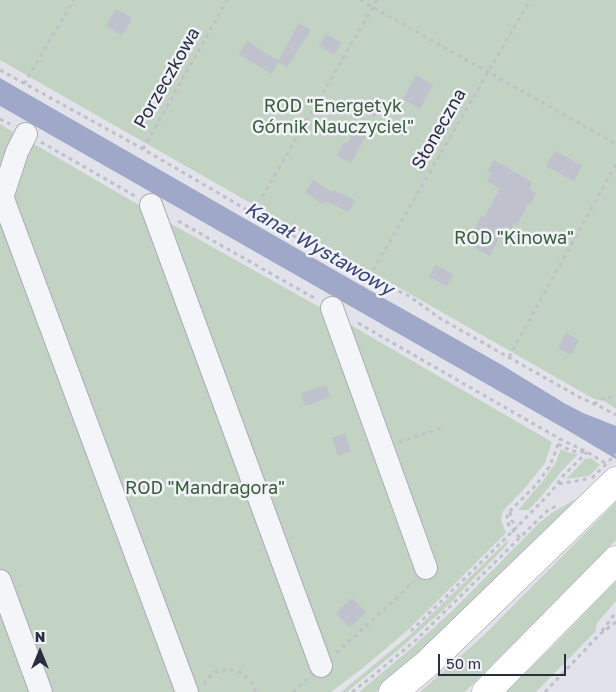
<!DOCTYPE html>
<html>
<head>
<meta charset="utf-8">
<style>
	body { margin:0 }
	#map { position:relative; width:616px; height:692px; overflow:hidden; background:#e2e3ea; font-family:"Golos Text",sans-serif }
	canvas { display:block }
	.north { position:absolute; left:15px; top:627px; width:50px; height:50px; -webkit-text-stroke:4px #f1f2f7; paint-order:stroke; rotate:0deg; font-size:14px; font-weight:700; line-height:20px; text-align:center; color:#2b2d41 }
	.north::after { content:''; display:block; margin:auto; width:18px; height:22px; background:#2b2d41; clip-path:polygon(50% 0,100% 100%,50% 72%,0 100%) }
	.scale { position:absolute; left:438px; top:654px; width:128px; height:22px; box-sizing:border-box; border:2px solid #2b2d41; border-top:0; padding-left:6px; font-size:15px; line-height:18px; white-space:nowrap; color:#2b2d41; -webkit-text-stroke:4px #f1f2f7; paint-order:stroke }
</style>
</head>
<body>
<div id="map">
<canvas width="616" height="692"></canvas>
<div class="north">N</div>
<div class="scale">50 m</div>
</div>
<script>
const g = document.querySelector('canvas').getContext('2d');
g.lineJoin = 'round';
function fill(path, color) { g.fillStyle = color; g.fill(path, 'evenodd'); }
const toPath = rows => new Path2D(rows.map(r => 'M' + r).join(''));
function stroke(path, color, width, dash) { g.strokeStyle = color; g.lineWidth = width; g.lineCap = dash ? 'butt' : 'round'; g.setLineDash(dash || []); g.stroke(path); }
function drawText(font, color, halo, rows, align = 'center') {
  g.font = font + ' "Golos Text",sans-serif'; g.lineWidth = 5; g.setLineDash([]); g.textBaseline = 'middle'; g.strokeStyle = halo; g.fillStyle = color; for (const [text, x, y, turn = 0] of rows) {
    g.save(); g.translate(x, y); g.rotate((+turn || 0) * Math.PI / 180); g.textAlign = isNaN(turn) ? turn : align; if (halo) g.strokeText(text, 0, 0); g.fillText(text, 0, 0); g.restore();
  }
}
fill(toPath([
	[0,0,616,0,616,409,604,401,594,399,0,60],
	[0,124,13,132,10,150,29,141,168,222,330,313,552,442,545,463,525,488,503,511,501,520,506,533,409,629,364,667,331,692,0,692],
	[561,449,570,453,578,454,560,473,541,497,528,510,518,510,542,482,555,464],
	[591,458,600,465,589,476,566,479,585,459],
	[576,499,556,520,400,671,376,692,359,692,408,651,453,610,539,523,553,512],
	[616,502,616,540,465,692,420,692,482,637],
	[509,539,506,546,443,610,403,646,347,692,341,692,410,635],
	[616,581,616,601,597,623,595,632,536,692,505,692,553,646]
]), '#c3d3c3');
fill(toPath([
	[0,78,357,283,502,365,564,403,583,413,616,426,616,459,567,430,0,106]
]), '#9fa8c8');
fill(toPath([
	[116,9,132,18,122,35,106,26],
	[299,23,311,30,287,67,278,62,271,74,239,54,247,41,278,61],
	[326,34,341,43,334,55,319,46],
	[416,75,433,85,420,109,403,99],
	[370,98,382,104,374,116,363,110],
	[358,124,369,130,351,163,337,156,344,142,347,144],
	[555,151,582,165,574,181,546,166],
	[494,160,532,182,529,189,536,193,530,206,528,204,517,225,514,223,511,229,505,226,490,256,469,245,478,230,475,229,481,216,484,217,500,189,487,181,491,174,487,172],
	[313,180,332,192,333,190,355,200,349,212,325,201,323,204,305,193],
	[435,265,453,274,447,286,429,277],
	[566,333,579,340,571,355,558,348],
	[326,385,330,397,305,406,301,393],
	[345,433,351,451,338,456,332,438],
	[352,598,366,612,350,628,336,613]
]), '#bfc1cc');
const minor = toPath([
	[2,196,187,692],
	[0,204,17,152,26,134],
	[151,205,321,666],
	[332,308,426,568],
	[0,581,41,692]
]);
const major = toPath([
	[393,692,428,663,616,481],
	[486,692,616,560]
]);
stroke(minor, '#abacb7', 24);
stroke(major, '#a2a5b5', 29);
stroke(toPath([
	[360,0,616,144],
	[0,70,143,149,283,231,315,246,369,277,409,296,441,319,579,397,601,407,616,415],
	[24,84,74,0],
	[0,119,10,124],
	[41,142,135,196],
	[143,149,227,0],
	[262,197,377,0],
	[178,221,316,299],
	[369,277,530,0],
	[358,323,560,439,587,452,605,463],
	[509,357,616,164],
	[594,404,602,399,616,396],
	[399,442,445,427],
	[558,444,571,451,584,452],
	[559,484,587,479],
	[510,512,512,521,517,527],
	[520,538,510,527,507,521,507,516,509,512,536,485,550,466,560,439],
	[411,631,513,531,552,491,563,476,587,452],
	[602,631,616,612],
	[336,653,399,596,414,581],
	[204,684,206,680,215,672,228,669,241,673,250,680,256,692],
	[293,692,307,679],
	[352,692,374,675,417,639,547,511,556,506],
	[545,692,599,635,616,622]
]), '#c0c1c8', 3, [4, 4]);
stroke(minor, '#f4f5f8', 22);
stroke(major, '#fff', 28);
stroke(toPath([
	[592,478,616,454]
]), '#c0c1c8', 3, [4, 4]);
drawText('18px', '#2b2d41', '#f1f2f7', [
	["Porzeczkowa",167,78,-60],
	["Słoneczna",439,129,-60]
]);
drawText('18px', '#395c3a', '#f1f2f7', [
	["ROD \"Energetyk",333,106],
	["Górnik Nauczyciel\"",333,127],
	["ROD \"Kinowa\"",514,238],
	["ROD \"Mandragora\"",205,488]
]);
drawText('italic 19px', '#364373', '#f1f2f7', [
	["Kanał Wystawowy",319,249,30]
]);
</script>
</body>
</html>
